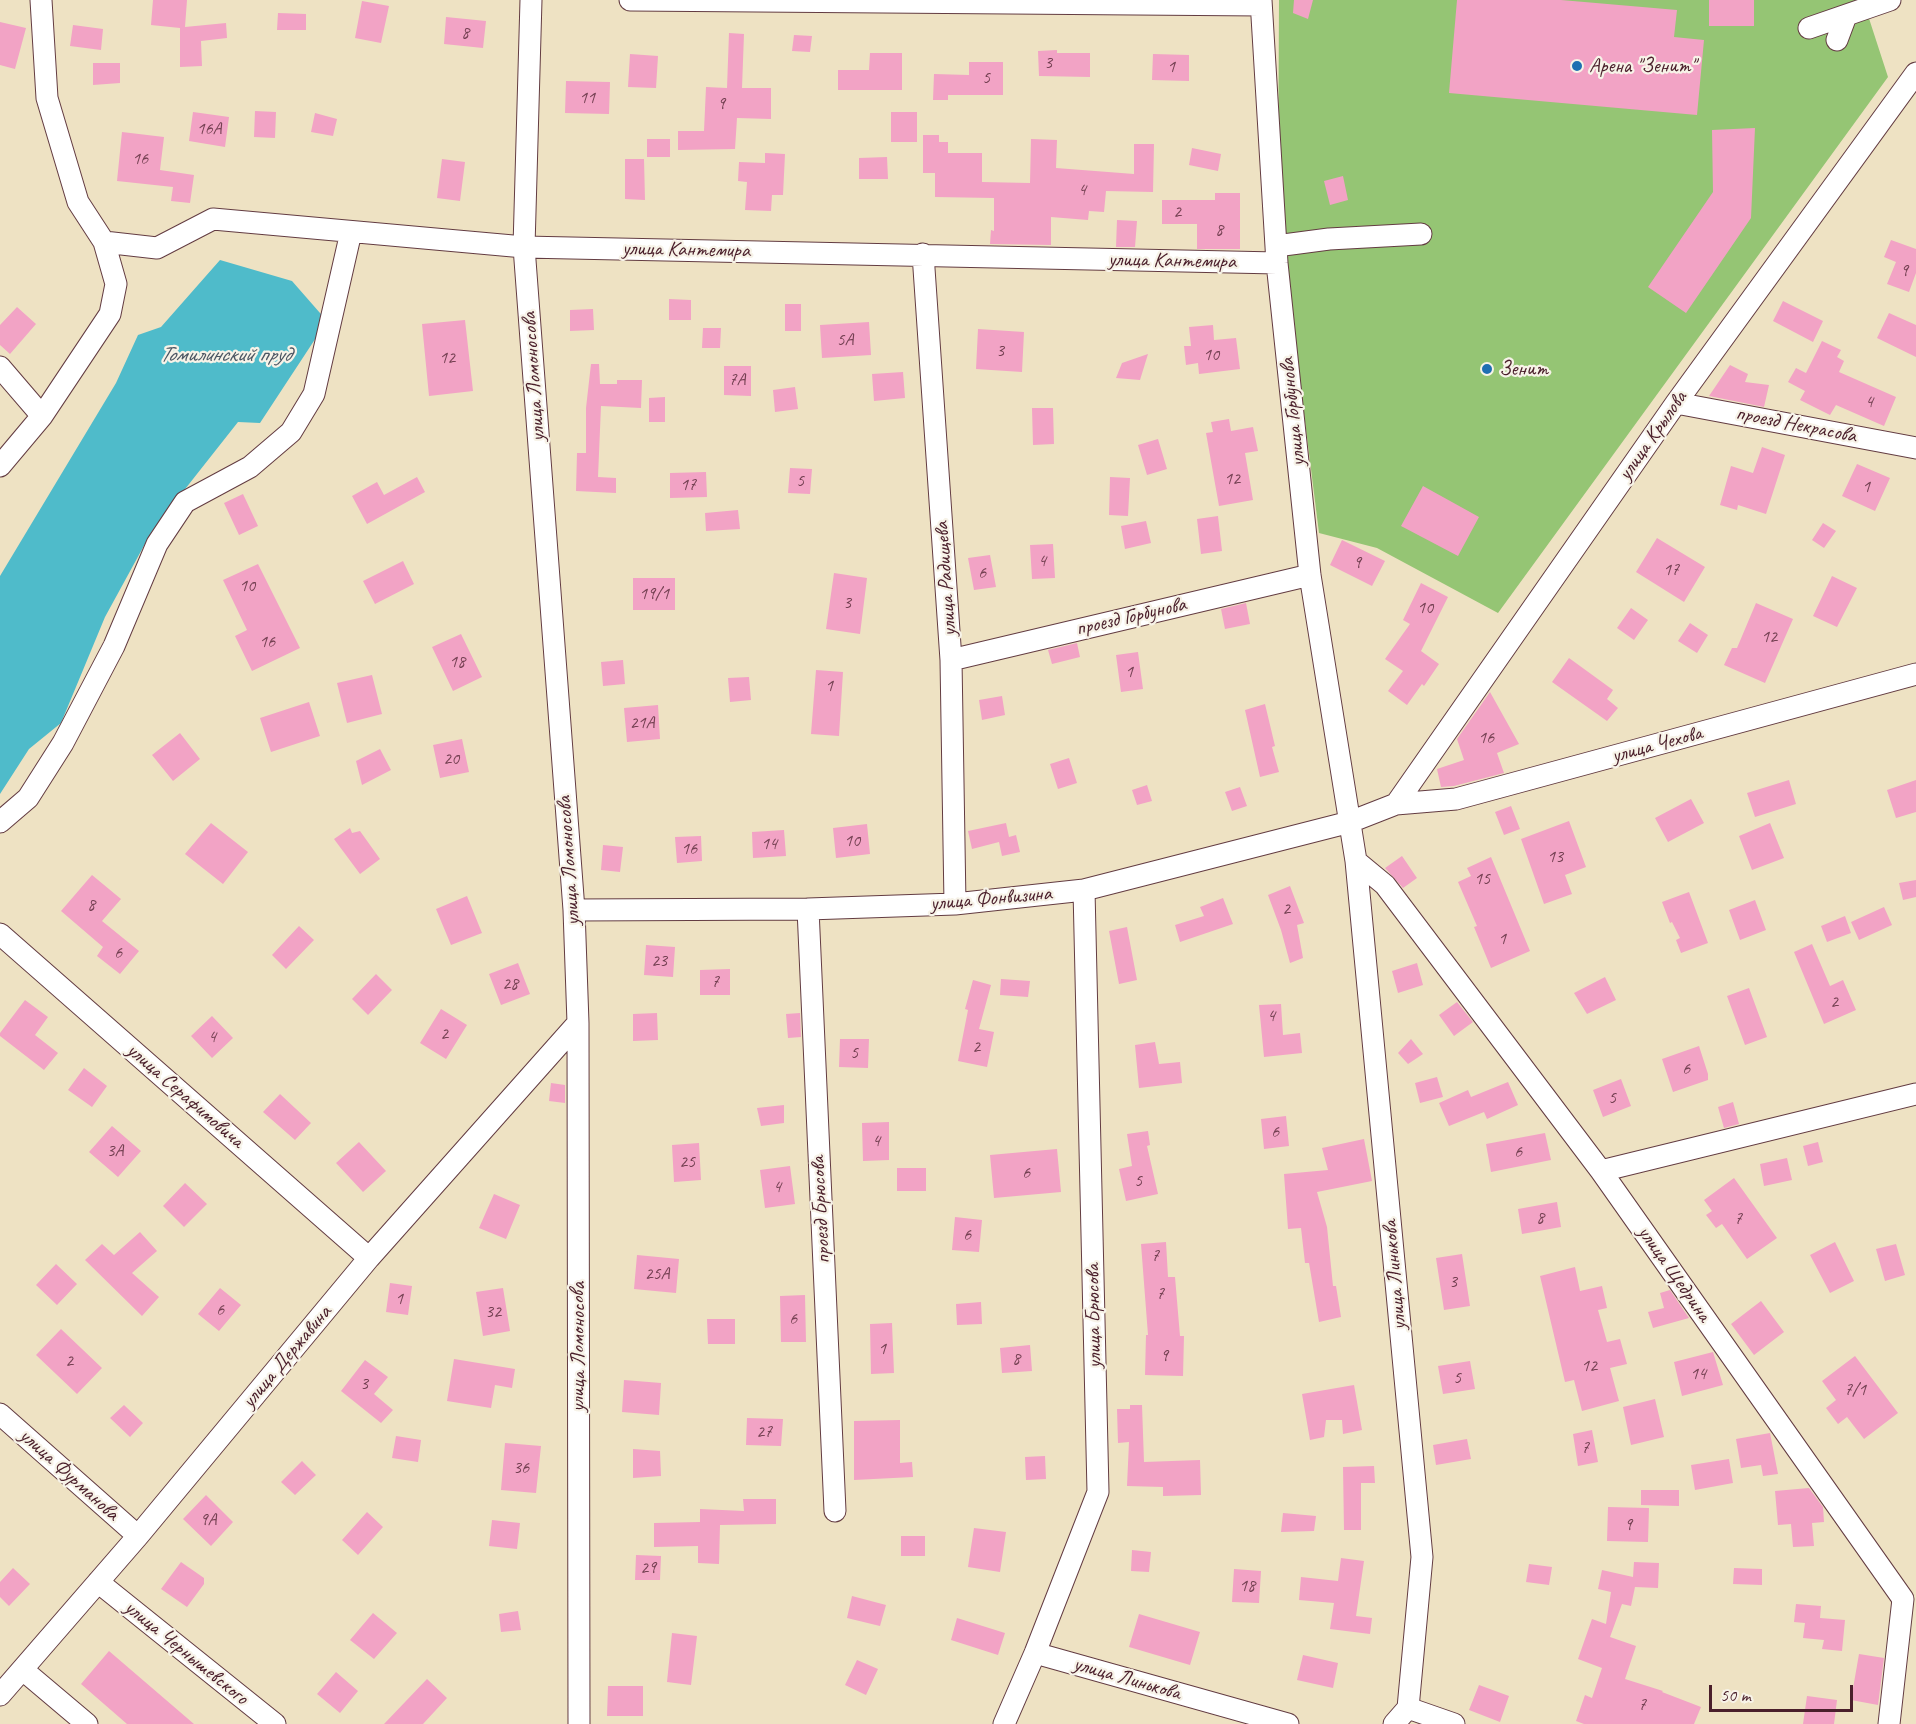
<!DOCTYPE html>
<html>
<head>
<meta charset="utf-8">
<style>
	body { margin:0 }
	#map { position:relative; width:1916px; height:1724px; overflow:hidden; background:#eee2c3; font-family:Caveat,sans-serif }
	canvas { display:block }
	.scale { position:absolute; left:1709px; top:1685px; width:144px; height:27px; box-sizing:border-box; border:3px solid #4a1f2b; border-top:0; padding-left:8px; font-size:18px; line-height:21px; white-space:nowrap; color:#4a1f2b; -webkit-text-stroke:4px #f7f3e8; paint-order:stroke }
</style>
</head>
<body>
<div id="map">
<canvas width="1916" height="1724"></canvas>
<div class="scale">50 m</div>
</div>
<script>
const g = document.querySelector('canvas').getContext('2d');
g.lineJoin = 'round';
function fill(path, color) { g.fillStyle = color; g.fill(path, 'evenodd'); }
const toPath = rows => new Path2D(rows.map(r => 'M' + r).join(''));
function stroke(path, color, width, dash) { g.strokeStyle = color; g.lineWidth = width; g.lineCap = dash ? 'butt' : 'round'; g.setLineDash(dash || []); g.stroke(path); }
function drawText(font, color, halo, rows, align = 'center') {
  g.font = font + ' Caveat,sans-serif'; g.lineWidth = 4.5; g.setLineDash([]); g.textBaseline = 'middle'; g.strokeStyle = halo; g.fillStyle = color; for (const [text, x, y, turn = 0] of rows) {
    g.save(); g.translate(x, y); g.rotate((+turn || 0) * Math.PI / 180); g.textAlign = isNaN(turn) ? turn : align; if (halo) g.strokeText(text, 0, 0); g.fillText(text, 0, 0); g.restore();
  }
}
fill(toPath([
	[1279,0,1863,0,1888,77,1498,613,1377,548,1319,533,1278,206]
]), '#95c574');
fill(toPath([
	[220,260,292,281,327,321,260,423,238,422,152,531,105,617,61,723,29,749,0,794,0,576,116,383,138,335,161,327]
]), '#4fbbca');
fill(toPath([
	[153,0,187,0,185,27,226,23,227,38,201,41,202,66,180,67,180,28,151,25],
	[1294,0,1313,0,1308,19,1293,13],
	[1457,0,1561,0,1677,10,1674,37,1704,40,1697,115,1449,93],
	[1709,0,1754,0,1754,26,1709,26],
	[362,1,389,6,381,43,355,38],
	[278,13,306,14,306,30,277,30],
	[446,17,486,21,483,48,444,44],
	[0,22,26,28,15,69,0,65],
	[73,25,103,29,101,50,70,46],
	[729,33,744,34,742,88,771,88,771,119,737,118,735,149,678,150,678,131,704,131,706,87,727,88],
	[794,35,812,36,810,52,792,51],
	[1057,50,1057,53,1090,53,1090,77,1039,76,1038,51],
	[870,53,902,53,902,90,838,90,838,70,869,70],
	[630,54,658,56,656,88,628,87],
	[1153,54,1189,55,1189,81,1152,80],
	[969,62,1003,62,1003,95,948,95,948,100,933,100,934,74,969,75],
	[93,63,120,63,120,83,93,85],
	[566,81,610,82,609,114,565,113],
	[255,111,276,112,275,138,254,137],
	[193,112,229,117,225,147,189,141],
	[891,112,917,112,917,142,891,142],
	[315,113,337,119,333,136,311,132],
	[1755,128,1751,218,1686,313,1648,287,1713,192,1712,130],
	[122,132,164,137,160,170,194,175,190,203,171,201,173,187,117,181],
	[923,135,939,135,939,142,948,142,948,153,982,153,982,182,1030,183,1031,139,1057,140,1056,168,1134,174,1134,144,1154,144,1153,192,1106,191,1104,212,1089,211,1088,220,1051,217,1051,245,990,244,991,230,994,231,994,198,935,197,935,173,923,173],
	[647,139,670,139,670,157,647,157],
	[1192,148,1221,154,1218,171,1189,165],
	[765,153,785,154,783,195,772,195,771,211,745,210,747,182,738,181,739,162,765,163],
	[887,157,888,179,859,179,859,158],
	[442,159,465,162,460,201,437,198],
	[625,159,644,159,645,200,625,199],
	[1343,176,1348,200,1330,205,1324,181],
	[1215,193,1240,193,1240,249,1197,249,1197,224,1162,224,1162,200,1215,200],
	[1117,220,1137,221,1135,247,1116,247],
	[1891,240,1916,249,1916,273,1909,292,1887,284,1896,262,1884,257],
	[669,299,691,300,691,320,669,320],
	[1783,301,1823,321,1813,342,1773,321],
	[785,304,801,304,801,331,785,331],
	[17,307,36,324,10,354,0,345,0,325],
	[593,309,594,330,570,331,570,310],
	[1889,313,1916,325,1916,357,1877,338],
	[465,320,473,391,429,396,422,324],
	[869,322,871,355,822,358,820,325],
	[1213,325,1214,340,1236,338,1240,369,1199,374,1198,363,1186,365,1184,346,1191,346,1189,327],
	[703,328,721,328,720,348,702,348],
	[978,329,1024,332,1022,372,976,369],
	[1822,341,1841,350,1837,357,1844,361,1839,372,1896,397,1884,426,1836,405,1830,415,1800,400,1805,391,1788,382,1796,368,1806,373],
	[1148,354,1140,380,1116,378,1122,363],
	[591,364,599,364,600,384,617,384,617,380,642,380,641,408,601,406,598,477,616,478,616,493,576,491,577,453,586,453,586,408],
	[1730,365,1748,374,1745,382,1769,385,1764,407,1709,396],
	[724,366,751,366,751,396,724,395],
	[903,372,905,398,874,401,872,374],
	[795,387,798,409,775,412,773,390],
	[665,397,665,422,649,422,649,398],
	[1032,408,1053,408,1054,444,1033,445],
	[1229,419,1231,431,1253,427,1258,451,1245,453,1253,500,1219,506,1206,433,1213,432,1211,422],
	[1158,439,1167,469,1147,475,1138,445],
	[1762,447,1785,455,1766,514,1738,505,1737,510,1720,505,1731,466,1753,473],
	[1857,464,1890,478,1875,511,1842,496],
	[790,468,812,469,810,494,788,493],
	[706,472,707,497,670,498,670,473],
	[417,477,425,492,367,524,352,496,377,482,384,495],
	[1110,477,1130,478,1128,516,1109,515],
	[1423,486,1479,517,1458,556,1401,526],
	[243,494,258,526,239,535,224,503],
	[738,510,740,529,706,531,705,513],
	[1218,516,1222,551,1201,554,1197,519],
	[1146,521,1151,543,1125,549,1121,526],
	[1823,523,1836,531,1824,548,1812,540],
	[1657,538,1705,567,1684,602,1636,572],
	[1342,540,1385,561,1372,586,1330,565],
	[1053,544,1055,578,1032,579,1030,545],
	[990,555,996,587,974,590,968,558],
	[403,561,414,584,375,604,363,581],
	[258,564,300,648,252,671,235,636,247,630,223,580],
	[834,573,867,578,860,634,826,629],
	[1832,576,1857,588,1837,627,1813,616],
	[633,578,675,578,675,610,633,610],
	[1421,583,1448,597,1421,651,1439,664,1424,686,1422,684,1407,705,1388,691,1403,671,1385,659,1410,624,1403,620],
	[1246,603,1250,624,1225,629,1221,609],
	[1756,603,1793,619,1765,683,1724,665,1732,648,1737,648],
	[1631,608,1648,620,1634,640,1617,628],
	[1690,623,1708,635,1697,653,1678,641],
	[461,634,482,677,453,691,432,647],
	[1077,643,1080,657,1052,664,1048,650],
	[1138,652,1143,689,1121,692,1116,655],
	[1569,658,1613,690,1607,699,1618,708,1607,721,1552,682],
	[623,660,625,684,603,686,601,662],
	[816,670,843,672,839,736,811,734],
	[372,675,382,714,347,723,337,683],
	[749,677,751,700,730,702,728,678],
	[1490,692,1519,744,1497,753,1504,773,1454,786,1441,787,1437,769,1464,760,1457,739],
	[1002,696,1005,715,982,720,979,700],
	[309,702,320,736,271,752,260,718],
	[1265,704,1275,746,1272,747,1279,772,1260,777,1245,710],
	[658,705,660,739,627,742,624,708],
	[180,733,200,759,173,781,152,755],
	[462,739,469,772,440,778,433,745],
	[380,749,391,770,362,785,356,761],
	[1069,758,1077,783,1058,789,1050,764],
	[1789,780,1796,804,1755,817,1747,793],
	[1916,780,1916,812,1896,818,1887,790],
	[1147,785,1152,801,1137,805,1132,790],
	[1240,787,1247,806,1232,811,1225,792],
	[1691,799,1704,823,1668,842,1655,818],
	[1511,806,1520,829,1504,835,1495,812],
	[1569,821,1586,867,1565,875,1572,894,1544,904,1521,839],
	[211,823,248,852,223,884,185,854],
	[1006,823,1009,837,1016,835,1020,852,1002,856,999,842,972,849,968,831],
	[1770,823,1784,858,1752,870,1739,836],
	[867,824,870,854,836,858,833,828],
	[350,828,352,833,360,831,380,859,360,874,334,839],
	[784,830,786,856,753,858,752,832],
	[701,836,702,861,677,863,675,837],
	[603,845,623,847,620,872,601,870],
	[1402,856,1417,878,1403,888,1385,868],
	[1491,857,1530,951,1491,968,1474,927,1477,926,1458,882,1471,876,1467,868],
	[92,875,121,899,102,921,139,951,120,974,97,956,103,947,61,911],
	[1916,880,1916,897,1903,900,1899,883],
	[1290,886,1304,923,1297,925,1303,958,1290,963,1281,930,1268,895],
	[1689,892,1708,943,1681,953,1676,940,1680,938,1672,922,1670,923,1662,902],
	[467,896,482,933,451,945,436,909],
	[1223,898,1233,924,1180,942,1175,925,1204,916,1200,907],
	[1755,900,1766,930,1740,940,1729,910],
	[1884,907,1892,925,1859,940,1851,922],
	[1845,916,1851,933,1827,942,1821,926],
	[299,926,314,940,286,969,272,955],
	[1127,927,1137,980,1119,984,1109,931],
	[1812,944,1830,986,1843,980,1856,1010,1824,1024,1794,952],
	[646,945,675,947,673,977,644,975],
	[518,963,530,994,501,1005,489,974],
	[1417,963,1423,985,1398,993,1392,971],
	[730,969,730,995,700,995,700,970],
	[376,974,392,990,368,1015,352,999],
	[1605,977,1616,1000,1587,1014,1574,993],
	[1001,979,1030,981,1028,997,1000,995],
	[973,980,991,985,979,1029,994,1032,987,1067,958,1061,968,1010,965,1009],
	[1749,988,1767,1037,1745,1045,1727,996],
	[25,1000,48,1017,35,1035,58,1053,44,1070,0,1036,0,1033],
	[1457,1002,1473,1022,1454,1036,1439,1015],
	[1281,1004,1283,1035,1300,1033,1302,1053,1264,1057,1259,1005],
	[441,1009,467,1025,446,1059,420,1043],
	[657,1013,658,1040,633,1041,633,1014],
	[800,1013,801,1037,788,1038,786,1014],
	[212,1016,233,1038,212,1058,191,1036],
	[840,1039,869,1039,868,1068,839,1067],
	[1411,1039,1423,1054,1408,1064,1398,1053],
	[1155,1042,1159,1064,1180,1062,1182,1083,1139,1088,1135,1045],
	[1699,1046,1708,1074,1708,1080,1673,1092,1662,1059],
	[84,1068,107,1086,92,1107,68,1090],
	[1437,1077,1443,1097,1420,1103,1415,1083],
	[1621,1079,1631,1106,1603,1117,1593,1090],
	[1508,1082,1518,1105,1487,1119,1484,1112,1449,1126,1439,1103,1468,1090,1471,1097],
	[551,1083,565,1085,565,1103,549,1101],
	[280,1094,311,1123,295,1140,263,1112],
	[1733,1102,1739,1124,1724,1128,1718,1107],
	[784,1105,784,1123,761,1126,757,1108],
	[1286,1116,1289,1146,1264,1149,1261,1119],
	[889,1122,889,1160,863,1161,862,1123],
	[112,1126,141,1151,118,1177,89,1152],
	[1148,1131,1150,1145,1147,1146,1158,1194,1126,1201,1119,1169,1132,1166,1127,1134],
	[1545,1133,1551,1160,1491,1172,1486,1144],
	[1364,1139,1372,1181,1317,1192,1327,1227,1333,1286,1336,1286,1341,1317,1319,1322,1309,1263,1305,1263,1301,1228,1288,1229,1284,1174,1328,1170,1322,1148],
	[359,1142,386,1171,363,1192,336,1163],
	[1818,1142,1823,1162,1808,1166,1803,1146],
	[699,1143,701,1180,674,1182,672,1145],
	[1057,1149,1061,1192,994,1198,990,1155],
	[1787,1158,1792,1180,1764,1186,1760,1164],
	[790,1166,795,1204,765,1208,760,1170],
	[897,1168,926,1168,926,1191,897,1191],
	[1734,1178,1777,1238,1747,1259,1722,1224,1716,1228,1706,1215,1712,1211,1704,1200],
	[185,1183,207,1204,184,1227,163,1206],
	[494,1194,520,1205,506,1239,479,1228],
	[1557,1202,1561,1227,1522,1234,1518,1209],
	[955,1217,982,1220,979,1252,952,1250],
	[140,1232,157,1251,132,1273,159,1297,142,1316,85,1260,102,1244,114,1255],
	[1166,1242,1168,1277,1175,1277,1180,1336,1184,1336,1183,1376,1145,1375,1146,1335,1148,1335,1141,1244],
	[1835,1242,1854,1281,1830,1293,1810,1255],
	[1896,1244,1905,1275,1885,1281,1876,1249],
	[1462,1254,1470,1306,1444,1310,1436,1258],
	[637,1255,679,1259,676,1293,634,1289],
	[56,1264,77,1284,57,1305,36,1285],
	[1575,1267,1580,1291,1602,1286,1607,1308,1598,1310,1607,1342,1620,1339,1627,1364,1610,1368,1619,1401,1582,1411,1574,1380,1565,1382,1540,1276],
	[390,1283,412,1286,408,1315,386,1312],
	[220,1288,241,1305,219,1331,198,1314],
	[503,1288,510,1331,483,1336,476,1292],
	[1670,1290,1689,1318,1653,1328,1648,1312,1664,1308,1660,1293],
	[805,1295,806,1342,781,1342,780,1296],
	[1761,1301,1784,1332,1754,1355,1731,1324],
	[981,1302,982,1324,957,1325,956,1304],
	[707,1319,735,1319,735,1344,708,1344],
	[892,1323,894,1373,871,1374,870,1324],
	[61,1329,102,1368,77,1394,36,1355],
	[1030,1345,1032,1371,1002,1373,1000,1348],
	[1713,1352,1723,1385,1682,1396,1674,1362],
	[1855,1356,1898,1413,1864,1439,1847,1417,1838,1424,1826,1408,1836,1400,1822,1381],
	[454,1359,515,1369,512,1388,495,1385,491,1408,447,1401],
	[365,1360,388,1377,374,1394,393,1410,381,1423,341,1391],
	[1470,1361,1475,1389,1443,1394,1438,1366],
	[624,1380,661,1383,659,1415,622,1412],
	[1354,1385,1362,1430,1343,1434,1342,1420,1326,1420,1324,1437,1310,1440,1302,1394],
	[1655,1399,1664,1437,1631,1445,1623,1407],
	[124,1405,143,1423,130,1437,110,1418],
	[1130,1405,1142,1405,1144,1462,1200,1460,1201,1495,1163,1496,1163,1487,1127,1486,1129,1442,1118,1443,1117,1409,1130,1409],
	[747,1418,783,1419,781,1446,746,1445],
	[900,1420,900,1463,912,1462,913,1477,854,1480,854,1421],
	[1592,1430,1598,1462,1578,1466,1573,1434],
	[1770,1433,1778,1474,1763,1476,1761,1465,1741,1468,1736,1439],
	[396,1436,421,1440,418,1462,392,1458],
	[1467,1439,1471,1459,1436,1465,1433,1445],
	[505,1443,541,1446,536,1493,501,1490],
	[633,1449,660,1451,661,1476,633,1478],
	[1045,1456,1046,1479,1026,1480,1025,1457],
	[1729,1459,1733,1483,1695,1490,1691,1465],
	[302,1461,316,1475,295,1495,281,1482],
	[1374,1466,1375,1483,1361,1483,1361,1530,1344,1530,1343,1467],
	[1809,1488,1823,1507,1824,1522,1812,1523,1814,1546,1793,1547,1791,1524,1778,1525,1775,1491],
	[1641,1490,1679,1490,1679,1506,1641,1505],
	[206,1495,233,1522,211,1546,183,1519],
	[743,1499,776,1499,776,1524,720,1525,719,1564,698,1563,698,1546,654,1547,654,1523,700,1522,700,1509,744,1511],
	[1608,1507,1649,1508,1648,1542,1607,1541],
	[367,1512,383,1527,358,1555,342,1540],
	[1283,1513,1316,1516,1314,1531,1281,1532],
	[492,1520,520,1523,517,1549,489,1546],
	[974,1528,1006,1532,1000,1572,968,1567],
	[901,1536,925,1536,925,1556,901,1556],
	[1132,1550,1151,1552,1149,1572,1131,1571],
	[636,1555,661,1556,660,1580,635,1580],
	[1341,1558,1364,1561,1356,1616,1372,1618,1370,1634,1330,1629,1334,1603,1299,1600,1301,1577,1338,1581],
	[181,1562,204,1578,204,1584,187,1607,161,1589],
	[1634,1562,1659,1563,1658,1588,1635,1587,1631,1606,1622,1604,1610,1637,1636,1646,1625,1679,1663,1691,1662,1692,1701,1707,1694,1724,1584,1724,1576,1721,1585,1695,1592,1698,1602,1668,1578,1659,1592,1619,1606,1624,1611,1592,1598,1589,1602,1570,1633,1577],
	[1529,1564,1552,1567,1549,1585,1526,1582],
	[13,1568,30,1584,9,1606,0,1597,0,1582],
	[1734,1568,1762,1569,1762,1585,1733,1584],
	[1234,1569,1261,1571,1259,1603,1232,1602],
	[852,1596,886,1605,880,1626,847,1618],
	[1796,1604,1821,1606,1820,1618,1845,1620,1842,1651,1822,1649,1824,1640,1803,1638,1805,1623,1794,1622],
	[518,1611,521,1630,501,1632,499,1614],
	[373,1613,397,1633,374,1659,350,1640],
	[1139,1614,1200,1632,1190,1665,1129,1647],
	[957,1618,1005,1633,998,1655,951,1640],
	[672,1633,697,1636,691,1685,667,1682],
	[109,1651,194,1724,127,1724,81,1684],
	[1859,1654,1884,1658,1878,1705,1851,1700],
	[1303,1655,1338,1663,1333,1688,1297,1680],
	[857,1660,878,1669,866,1695,845,1685],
	[336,1672,358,1691,340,1713,317,1694],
	[427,1679,447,1698,423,1724,384,1724],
	[1479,1685,1509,1696,1500,1722,1469,1710],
	[608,1686,643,1686,643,1716,607,1716],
	[1807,1696,1837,1700,1834,1724,1803,1724]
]), '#f2a3c5');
const minor = toPath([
	[531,0,524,247,574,910,578,1023,579,1724],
	[630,0,1261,5],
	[1261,0,1277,263,1310,575,1356,861,1422,1557,1408,1708,1394,1724],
	[1809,28,1890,0],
	[1837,40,1846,16],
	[104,242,157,248,213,219,524,247,1277,263],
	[1276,246,1329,239,1421,234],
	[923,254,951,660,955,904],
	[0,367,42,416],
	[1676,403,1916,448],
	[0,466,42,416,110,314,116,284,104,242,78,202,47,98,41,0],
	[951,660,1310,575],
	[1396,804,1676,403,1916,73],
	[0,822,28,798,63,743,114,646,157,544,185,502,250,467,291,432,314,394,351,232],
	[1356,861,1385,885,1601,1171,1903,1599,1889,1724],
	[808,909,835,1511],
	[574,910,808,909,955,904,1084,890,1350,822,1396,804,1456,799,1916,674],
	[0,934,369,1258],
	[1601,1171,1916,1094],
	[0,1414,138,1536],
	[98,1582,275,1724],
	[1035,1653,1288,1724],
	[23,1670,87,1724],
	[0,1695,138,1536,369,1258,578,1023],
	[1408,1708,1454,1724],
	[1004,1724,1035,1653,1098,1492,1084,890]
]);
stroke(minor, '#633c42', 23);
stroke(minor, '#fff', 21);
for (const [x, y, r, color] of [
	[1577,66,6,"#1f6fb2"],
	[1487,369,6,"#1f6fb2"]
]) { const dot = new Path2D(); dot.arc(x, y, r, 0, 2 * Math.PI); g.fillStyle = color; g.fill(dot); stroke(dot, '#f7f3e8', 2); }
drawText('18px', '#744052', null, [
	["8",465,33],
	["3",1048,63],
	["1",1171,67],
	["5",986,78],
	["11",587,98],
	["9",721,104],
	["16А",209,129],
	["16",140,159],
	["4",1082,190],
	["2",1177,212],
	["8",1219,230],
	["9",1904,271],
	["5А",845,340],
	["3",1000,351],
	["10",1211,355],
	["12",447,358],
	["7А",737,380],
	["4",1869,402],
	["12",1232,479],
	["5",800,481],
	["17",688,485],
	["1",1866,487],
	["4",1042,561],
	["9",1357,563],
	["17",1671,570],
	["6",982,573],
	["10",247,586],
	["19/1",654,594],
	["3",847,603],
	["10",1425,608],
	["12",1769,637],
	["16",267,642],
	["18",457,662],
	["1",1129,672],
	["1",829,686],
	["21А",642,723],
	["16",1486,738],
	["20",451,759],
	["10",852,841],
	["14",769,844],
	["16",689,849],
	["13",1555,857],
	["15",1482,879],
	["8",91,905],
	["2",1286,909],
	["1",1502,939],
	["6",118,953],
	["23",659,961],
	["7",715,982],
	["28",510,984],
	["2",1834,1002],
	["4",1271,1016],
	["2",444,1034],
	["4",212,1037],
	["2",976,1047],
	["5",854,1053],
	["6",1686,1069],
	["5",1612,1098],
	["6",1275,1132],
	["4",876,1141],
	["3А",115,1151],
	["6",1518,1152],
	["25",687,1162],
	["6",1026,1173],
	["5",1138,1181],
	["4",777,1187],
	["8",1540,1218],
	["7",1738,1219],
	["6",967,1235],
	["7",1155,1256],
	["25А",657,1274],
	["3",1453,1282],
	["7",1160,1294],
	["1",399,1299],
	["6",220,1310],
	["32",493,1312],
	["6",793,1319],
	["1",882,1349],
	["9",1164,1356],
	["8",1016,1359],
	["2",69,1361],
	["12",1589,1366],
	["14",1698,1374],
	["5",1457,1378],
	["3",364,1384],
	["7/1",1855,1390],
	["27",764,1432],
	["7",1585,1448],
	["36",521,1468],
	["9А",208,1520],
	["9",1628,1525],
	["29",648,1568],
	["18",1247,1586],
	["7",1642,1705]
]);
drawText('21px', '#4a1f2b', '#f7f3e8', [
	["Арена \"Зенит\"",1589,66],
	["Зенит",1499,369]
], 'left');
drawText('21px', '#4a1f2b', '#f7f3e8', [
	["улица Кантемира",686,250,1],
	["улица Кантемира",1172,261,1],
	["улица Ломоносова",534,377,-94],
	["улица Горбунова",1293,412,-96],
	["проезд Некрасова",1796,425,11],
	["улица Крылова",1653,436,-55],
	["улица Радищева",946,579,-94],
	["проезд Горбунова",1131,617,-13],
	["улица Чехова",1657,745,-15],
	["улица Ломоносова",569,861,-94],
	["улица Фонвизина",991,899,-5],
	["улица Серафимовича",185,1096,41],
	["проезд Брюсова",821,1210,-93],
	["улица Щедрина",1674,1274,55],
	["улица Линькова",1395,1275,-95],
	["улица Брюсова",1094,1316,-91],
	["улица Ломоносова",578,1347,-90],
	["улица Державина",287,1357,-50],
	["улица Фурманова",69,1475,42],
	["улица Чернышевского",186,1653,39],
	["улица Линькова",1127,1679,16]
]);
drawText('italic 22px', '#4c5663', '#f7f3e8', [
	["Томилинский пруд",225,355]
]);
</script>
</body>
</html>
